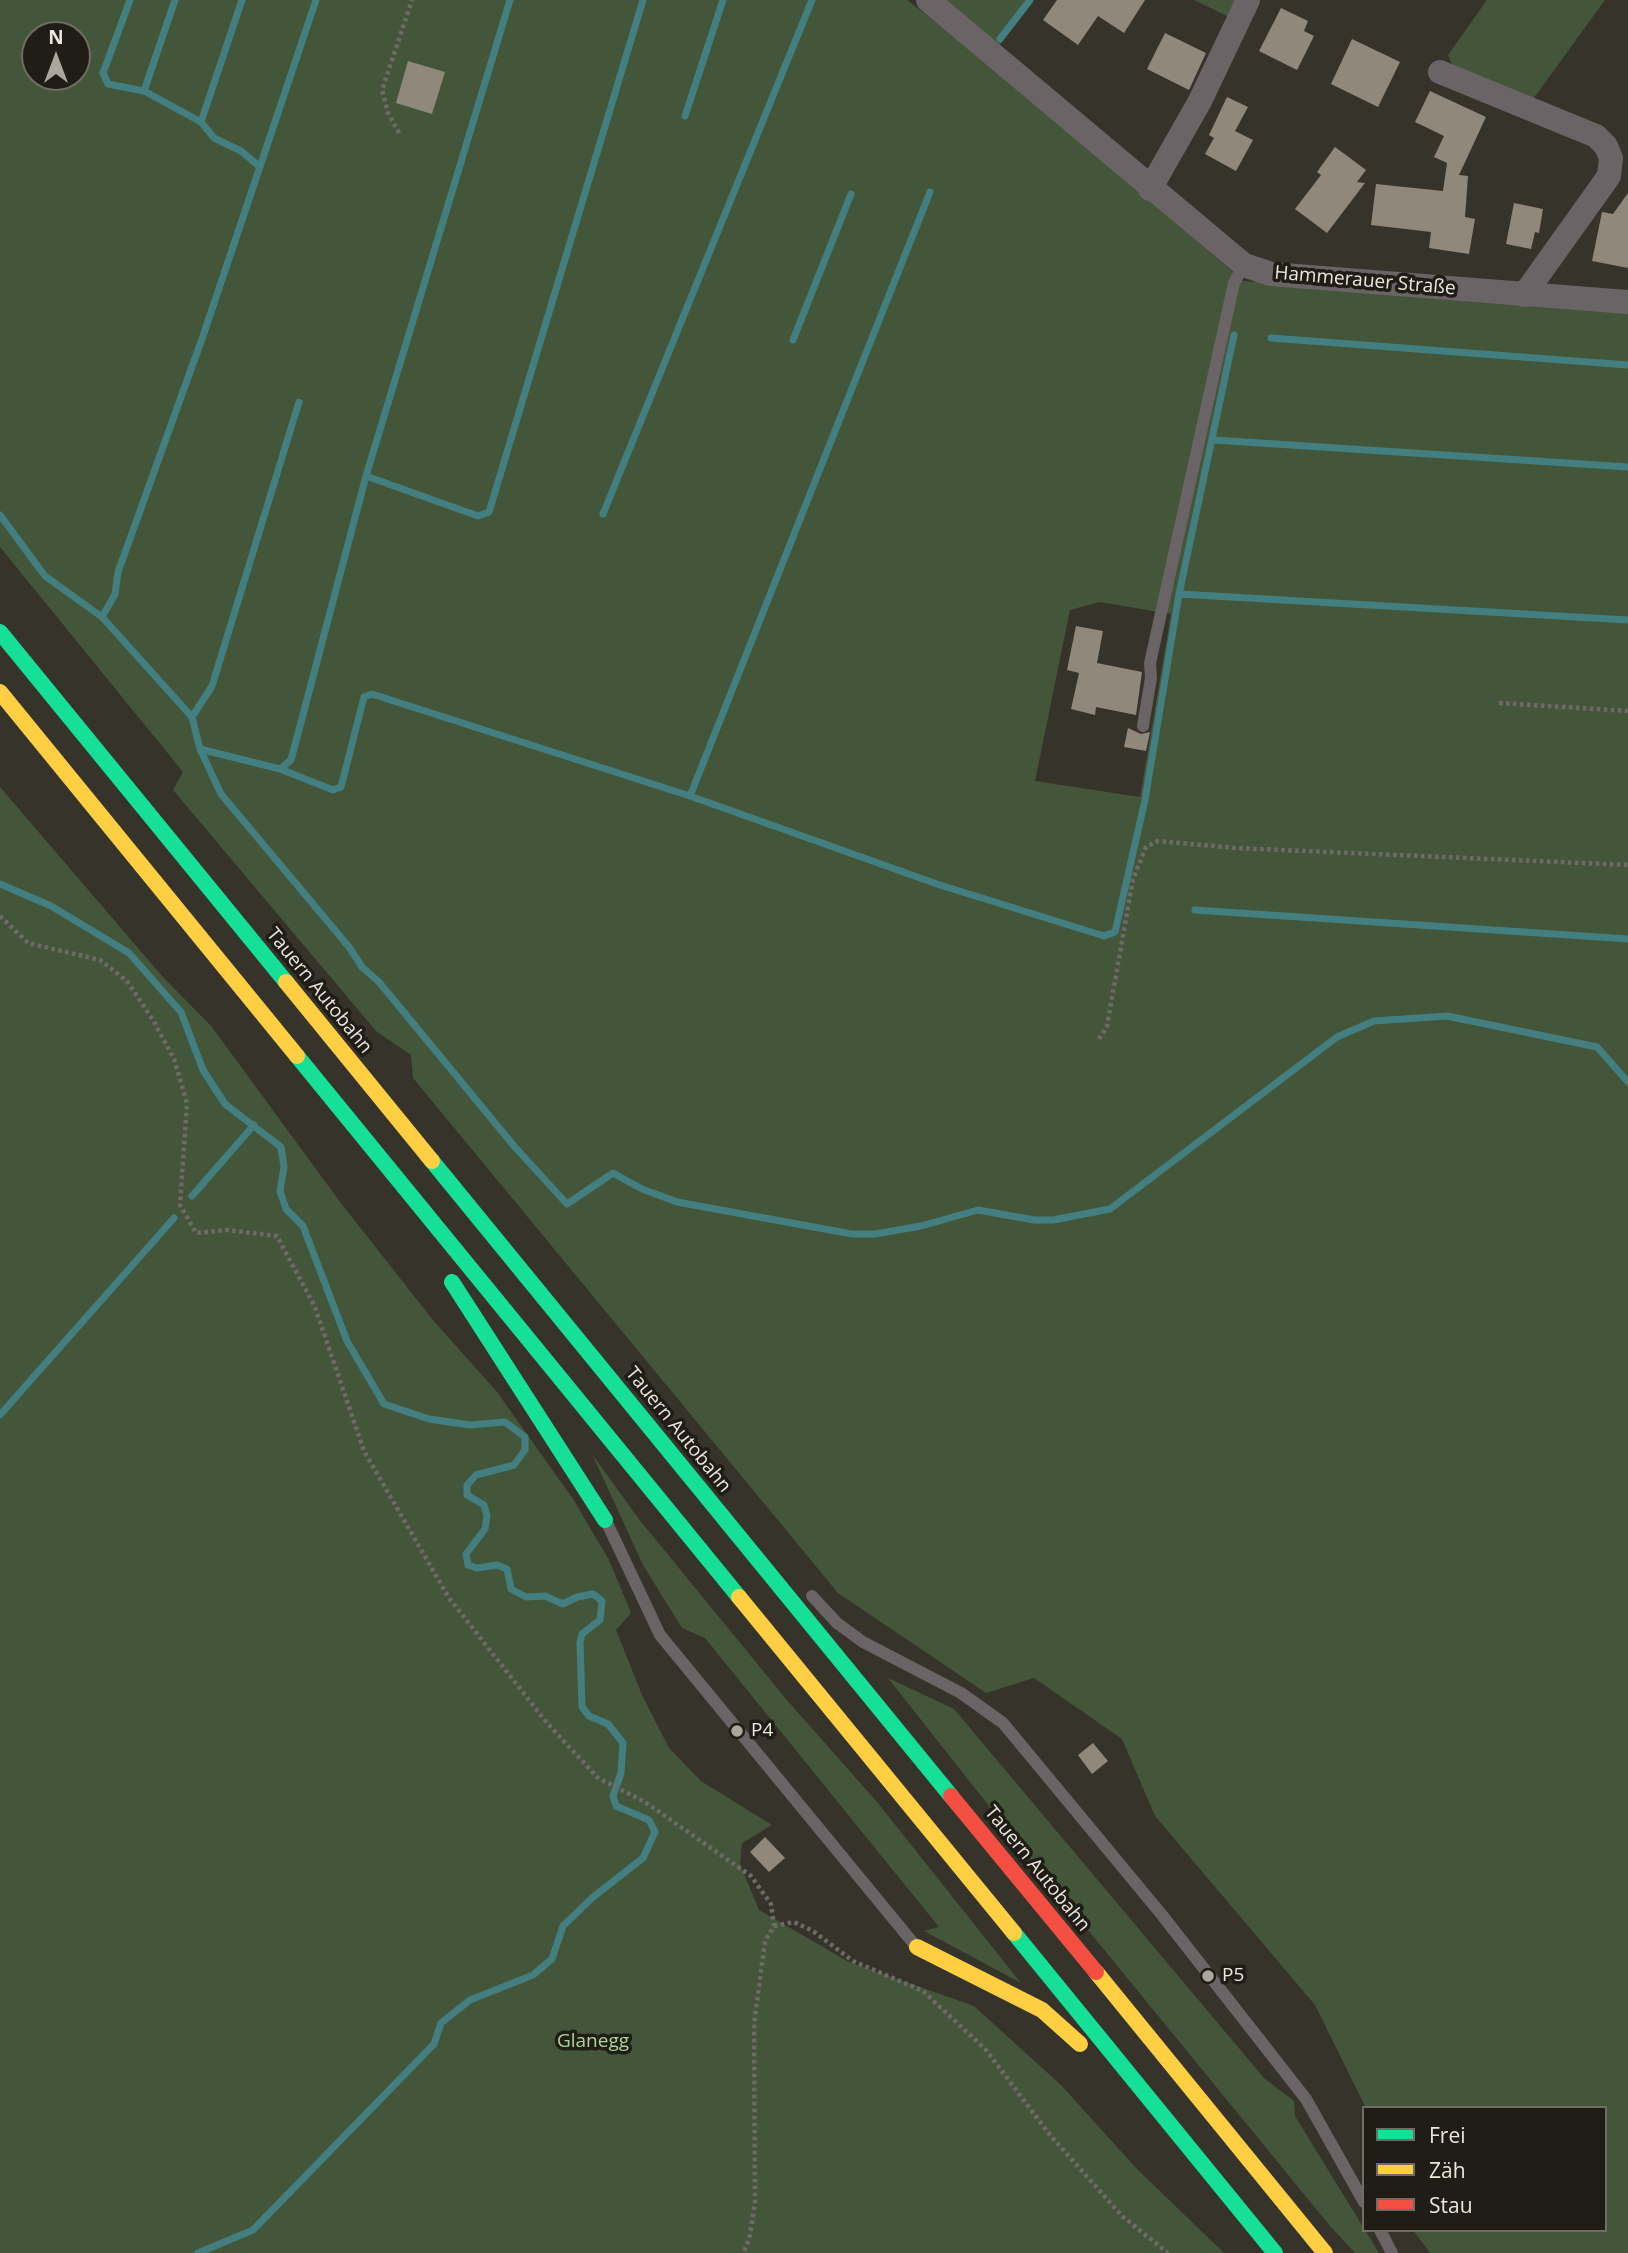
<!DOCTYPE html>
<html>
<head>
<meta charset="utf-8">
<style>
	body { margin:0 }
	#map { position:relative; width:1628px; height:2253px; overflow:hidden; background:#36332a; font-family:"Open Sans",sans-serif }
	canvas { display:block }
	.legend { position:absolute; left:1362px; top:2106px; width:245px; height:126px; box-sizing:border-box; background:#201d16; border:2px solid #716d65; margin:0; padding:9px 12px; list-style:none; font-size:21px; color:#eae6db }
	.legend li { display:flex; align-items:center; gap:14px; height:35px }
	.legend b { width:35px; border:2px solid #716d65 }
	.north { position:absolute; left:21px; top:21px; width:70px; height:70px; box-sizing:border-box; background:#201d16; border:2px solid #716d65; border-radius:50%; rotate:0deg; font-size:19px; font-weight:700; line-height:28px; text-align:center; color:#eae6db }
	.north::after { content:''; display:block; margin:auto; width:24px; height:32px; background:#aba79d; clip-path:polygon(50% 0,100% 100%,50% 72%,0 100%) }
</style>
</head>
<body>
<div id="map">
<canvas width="1628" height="2253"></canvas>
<ul class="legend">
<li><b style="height:9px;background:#16e098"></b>Frei</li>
<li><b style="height:9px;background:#ffcf43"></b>Zäh</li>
<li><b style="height:9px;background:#f24e42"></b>Stau</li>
</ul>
<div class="north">N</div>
</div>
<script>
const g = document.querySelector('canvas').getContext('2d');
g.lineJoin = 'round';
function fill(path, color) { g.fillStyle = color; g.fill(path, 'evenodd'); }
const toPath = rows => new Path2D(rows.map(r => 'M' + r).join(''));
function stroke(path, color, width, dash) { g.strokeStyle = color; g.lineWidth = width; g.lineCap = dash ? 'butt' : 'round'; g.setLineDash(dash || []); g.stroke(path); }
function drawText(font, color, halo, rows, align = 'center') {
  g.font = font + ' "Open Sans",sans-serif'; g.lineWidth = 7; g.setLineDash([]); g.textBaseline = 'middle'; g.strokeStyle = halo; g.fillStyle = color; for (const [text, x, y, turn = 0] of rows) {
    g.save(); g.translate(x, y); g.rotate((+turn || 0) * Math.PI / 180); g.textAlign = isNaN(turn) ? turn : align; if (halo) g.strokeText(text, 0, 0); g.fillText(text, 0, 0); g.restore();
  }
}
fill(toPath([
	[0,0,907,0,991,64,1243,281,1628,304,1628,2253,1430,2253,1413,2230,1605,2230,1605,2108,1366,2108,1315,2005,1155,1816,1122,1739,1034,1678,986,1693,838,1593,413,1078,411,1055,376,1031,173,790,183,772,0,547],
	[35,35,77,35,77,77,35,77],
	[1100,602,1171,614,1140,797,1035,781,1070,610],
	[943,0,1032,0,999,46],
	[1194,0,1240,0,1231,18],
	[1487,0,1605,0,1531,102,1453,67,1448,55],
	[0,787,162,976,212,1027,340,1202,433,1320,497,1392,573,1499,609,1560,631,1613,616,1630,642,1695,669,1748,701,1781,772,1825,742,1843,740,1864,759,1910,849,1962,974,2006,1061,2085,1137,2169,1224,2253,0,2253],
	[592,1454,638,1518,786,1699,877,1802,1021,1983,924,1931,939,1927,705,1638,682,1628,643,1565],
	[888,1678,954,1709,1264,2078,1294,2101,1295,2116,1379,2253,1355,2253,1330,2226,1052,1886]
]), '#445639');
stroke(toPath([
	[130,0,103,73,108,84,144,91,201,122,214,138,241,151,259,166],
	[1000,39,1030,0],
	[144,91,175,0],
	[685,116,723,0],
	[201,122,242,0],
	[1271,338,1628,365],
	[793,340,851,194],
	[1214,440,1628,467],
	[366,476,478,516,489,512,643,0],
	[603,514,812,0],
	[0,515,45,576,102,617,192,717,200,749,221,794,349,947,362,967,379,982,514,1146,567,1204,613,1173,642,1189,677,1202,852,1234,875,1234,921,1226,978,1210,1034,1220,1053,1220,1110,1209,1337,1037,1374,1021,1447,1016,1597,1047,1628,1082],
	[1179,594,1628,620],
	[102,617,115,594,118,572,203,336,316,0],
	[192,717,212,686,299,402],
	[200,749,280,769,333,790,341,787,364,697,372,694,690,796,937,884,1104,936,1115,932,1145,800,1179,594,1234,335],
	[280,769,291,760,366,476,510,0],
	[690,796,930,192],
	[0,884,51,906,129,953,181,1012,203,1070,225,1104,281,1147,284,1167,280,1191,286,1209,303,1226,347,1341,384,1404,429,1419,470,1425,505,1422,525,1437,525,1450,514,1465,476,1475,467,1485,467,1495,484,1505,487,1516,485,1529,466,1554,468,1565,477,1568,497,1565,507,1569,511,1589,526,1597,545,1596,563,1604,577,1597,593,1594,602,1601,600,1620,582,1634,580,1642,582,1707,589,1716,608,1724,623,1743,621,1773,613,1796,616,1806,649,1820,655,1832,643,1858,592,1898,563,1926,552,1959,533,1975,470,2000,441,2023,434,2044,253,2230,198,2253],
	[1195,910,1628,939],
	[192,1196,254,1125],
	[0,1415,174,1218]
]), '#437f80', 7);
fill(toPath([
	[1057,0,1145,0,1124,33,1098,16,1078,45,1043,20],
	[1281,8,1308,21,1304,31,1314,36,1297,70,1259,51],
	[1165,33,1206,53,1189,90,1147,69],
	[1352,39,1400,62,1378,107,1331,84],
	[408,61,445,72,432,114,396,103],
	[1430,91,1486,117,1459,175,1468,176,1465,217,1475,219,1469,254,1429,248,1431,232,1371,225,1376,184,1443,191,1447,163,1434,157,1444,136,1415,122],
	[1227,97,1248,107,1235,131,1253,140,1236,171,1205,154,1214,138,1209,135],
	[1335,147,1366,170,1357,182,1365,183,1327,233,1295,209,1321,175,1317,172],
	[1628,193,1628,268,1592,261,1602,212,1613,214],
	[1514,203,1543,209,1539,233,1535,232,1531,249,1506,244],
	[1076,626,1103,631,1097,663,1142,672,1136,715,1096,707,1095,715,1071,709,1079,673,1067,670],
	[1128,728,1141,734,1150,732,1146,751,1124,747],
	[1093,1743,1108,1761,1092,1774,1078,1755],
	[765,1837,785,1858,769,1872,750,1852]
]), '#91887c');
stroke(toPath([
	[399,133,388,113,382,90,412,0],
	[1499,703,1628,711],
	[0,916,28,943,100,960,127,981,153,1020,174,1059,187,1103,180,1205,196,1233,228,1230,277,1236,315,1307,364,1451,449,1598,547,1723,598,1778,645,1802,751,1876,771,1904,774,1926,765,1941,754,2024,755,2204,749,2240,743,2253],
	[1099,1039,1107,1026,1133,879,1146,847,1158,841,1236,848,1628,865],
	[774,1926,794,1922,813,1931,853,1961,923,1991,986,2050,1050,2135,1122,2216,1168,2253]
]), '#6f6a69', 4.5, [3.5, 3.5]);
stroke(toPath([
	[1143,726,1151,678,1150,663,1234,283,1244,265],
	[607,1523,660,1635,914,1944],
	[812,1596,837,1623,863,1642,961,1693,1003,1723,1162,1915,1306,2099,1364,2202],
	[1380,2230,1392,2253]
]), '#6b6466', 12);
stroke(toPath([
	[928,0,1244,265,1271,274,1628,302],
	[1440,72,1596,136,1606,146,1611,158,1609,176,1524,295],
	[1150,189,1200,101,1248,0]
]), '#6b6466', 24);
stroke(toPath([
	[0,632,286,982],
	[297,1056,739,1597],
	[432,1161,951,1796],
	[452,1282,605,1520],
	[1014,1933,1275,2253]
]), '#16e098', 16);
stroke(toPath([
	[0,692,297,1056],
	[286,982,432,1161],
	[739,1597,1014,1933],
	[917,1947,1042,2010,1080,2044],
	[1096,1972,1325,2253]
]), '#ffcf43', 16);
stroke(toPath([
	[951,1796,1096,1972]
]), '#f24e42', 16);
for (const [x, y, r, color] of [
	[737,1731,7,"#aba79d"],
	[1208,1976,7,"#aba79d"]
]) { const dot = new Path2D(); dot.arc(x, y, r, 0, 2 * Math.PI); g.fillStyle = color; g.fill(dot); stroke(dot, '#201d16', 2.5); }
drawText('19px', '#eae6db', '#201d16', [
	["Hammerauer Straße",1365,281,5],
	["Tauern Autobahn",319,991,51],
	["Tauern Autobahn",678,1430,51],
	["Tauern Autobahn",1037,1869,51]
]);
drawText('19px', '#eae6db', '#201d16', [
	["P4",751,1731],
	["P5",1222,1976]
], 'left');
drawText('19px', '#abd696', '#201d16', [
	["Glanegg",593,2042]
]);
</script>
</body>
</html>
